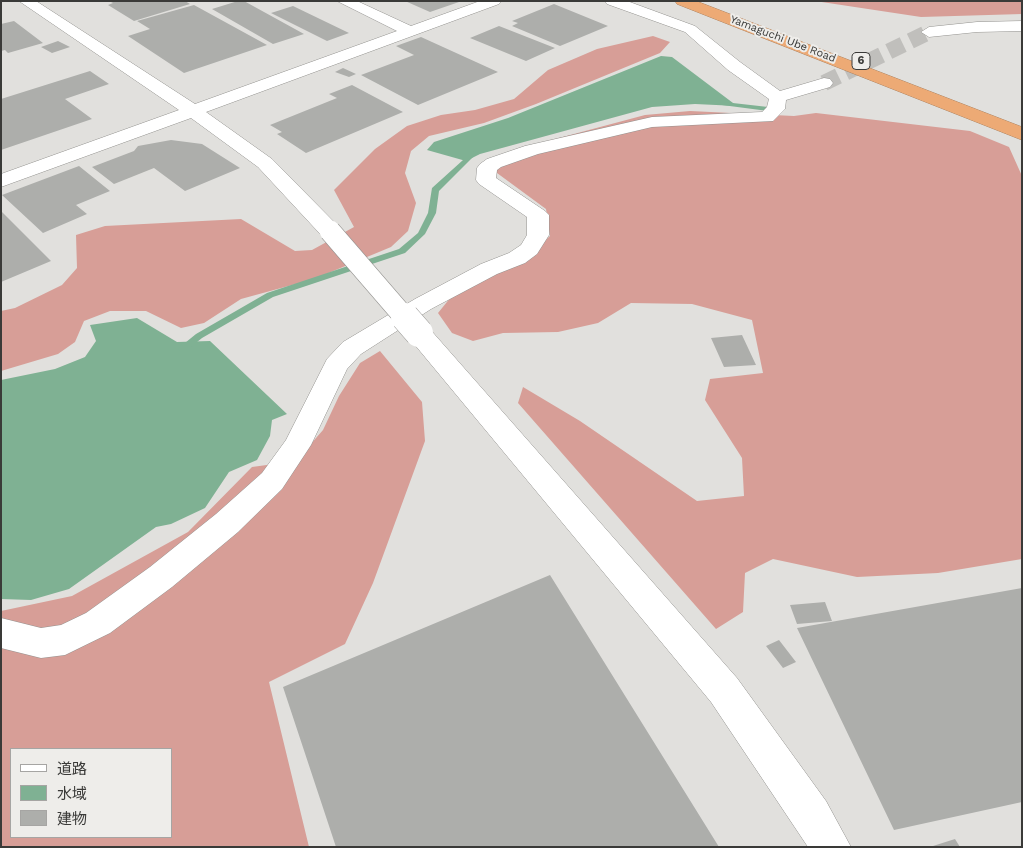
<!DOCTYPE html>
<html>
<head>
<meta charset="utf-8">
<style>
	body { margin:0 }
	#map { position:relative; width:1023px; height:848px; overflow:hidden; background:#e1e0dd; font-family:"Work Sans","Noto Sans JP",sans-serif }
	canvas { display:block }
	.frame { position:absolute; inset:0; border:2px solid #3a3a38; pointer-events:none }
	.legend { position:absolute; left:10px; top:748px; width:162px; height:90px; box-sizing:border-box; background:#eeedea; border:1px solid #a6a5a3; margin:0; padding:6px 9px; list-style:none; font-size:15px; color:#3a3a38 }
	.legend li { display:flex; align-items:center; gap:10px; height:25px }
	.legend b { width:25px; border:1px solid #a6a5a3 }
</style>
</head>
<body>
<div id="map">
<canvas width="1023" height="848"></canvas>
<div class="frame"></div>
<ul class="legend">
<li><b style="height:6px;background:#fff"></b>道路</li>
<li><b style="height:14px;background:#7fb193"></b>水域</li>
<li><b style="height:14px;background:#adaeab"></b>建物</li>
</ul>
</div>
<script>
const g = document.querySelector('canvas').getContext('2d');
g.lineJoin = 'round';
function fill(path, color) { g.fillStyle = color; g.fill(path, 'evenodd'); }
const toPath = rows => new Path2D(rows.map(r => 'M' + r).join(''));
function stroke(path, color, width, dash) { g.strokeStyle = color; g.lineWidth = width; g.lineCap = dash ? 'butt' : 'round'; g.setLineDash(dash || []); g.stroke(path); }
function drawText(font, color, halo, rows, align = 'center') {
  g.font = font + ' "Work Sans",sans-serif'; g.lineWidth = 4; g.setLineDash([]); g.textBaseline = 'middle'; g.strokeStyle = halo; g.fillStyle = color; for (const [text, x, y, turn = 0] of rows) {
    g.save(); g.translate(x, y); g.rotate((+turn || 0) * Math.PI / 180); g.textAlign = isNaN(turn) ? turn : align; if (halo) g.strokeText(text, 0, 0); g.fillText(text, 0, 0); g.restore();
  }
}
fill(toPath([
	[815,1,1022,1,1022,14,921,17],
	[653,36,670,42,660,53,536,104,484,123,429,136,411,151,405,173,416,203,408,231,391,247,314,279,241,299,204,323,181,328,146,311,110,311,84,321,75,342,58,354,1,371,1,311,15,308,62,285,77,268,76,235,105,226,241,219,295,251,312,250,354,227,334,190,375,149,407,126,441,115,475,110,514,99,548,70,597,49],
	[690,111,794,116,816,113,970,131,1009,147,1022,176,1022,559,938,573,857,577,773,559,745,573,743,612,716,629,518,403,523,387,580,421,697,501,744,496,742,458,705,400,710,379,763,373,752,320,692,304,631,303,598,323,558,332,503,333,473,341,452,333,438,313,451,297,526,257,550,236,546,209,497,173,497,158,529,146,645,115],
	[380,351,422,402,425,441,373,583,345,644,269,682,309,847,1,847,1,611,72,596,188,532,252,467,296,461,323,430,339,396,360,363],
	[11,749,171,749,171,837,11,837]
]), '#d79e97');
fill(toPath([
	[661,56,672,57,737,106,695,104,652,107,480,154,466,161,427,150,434,142,508,118],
	[137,318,177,342,210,341,287,414,272,420,270,436,257,460,229,472,205,508,171,524,156,527,69,589,31,600,1,599,1,380,55,369,85,357,96,341,90,325]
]), '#7fb193');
fill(toPath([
	[724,102,768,107,771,109,768,111,722,105,722,103,724,102],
	[473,151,478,152,439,191,436,213,425,234,405,253,273,297,202,338,186,351,180,351,178,349,180,347,196,334,267,293,399,249,418,233,428,213,432,188,473,151]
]), '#7fb193');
fill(toPath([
	[109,1,185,1,190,4,134,21,108,5,113,3],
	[238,1,244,1,304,34,273,44,212,9],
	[405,1,459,1,459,2,430,12],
	[554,4,608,26,560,46,512,26,518,23,512,21],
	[194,5,267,45,184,73,128,36,150,29,137,21],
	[293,6,349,33,327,41,271,13],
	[14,21,43,43,8,53,5,50,1,51,1,24],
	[499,26,555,48,526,61,470,38],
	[421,37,498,72,418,105,361,75,414,55,396,46],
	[58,41,70,47,52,53,41,47],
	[343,68,356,74,349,77,335,72],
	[90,71,109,84,65,99,92,119,1,150,1,99],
	[352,85,403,112,306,153,277,134,282,132,270,125,337,98,329,94],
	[171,140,202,144,240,168,185,191,154,168,114,184,92,167,134,151,138,146],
	[79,166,110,191,76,205,87,214,43,233,2,195],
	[1,211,51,261,1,282],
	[742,335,756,365,724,367,711,338],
	[550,575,719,847,336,847,283,687],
	[1022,588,1022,802,894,830,797,628],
	[825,602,832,621,797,624,790,605],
	[779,640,796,662,783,668,766,646],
	[955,839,960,847,933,847,933,846]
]), '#adaeab');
stroke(toPath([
	[824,83,929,32]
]), '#c0bfbc', 16, [16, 8]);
const minor = toPath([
	[19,1,36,1,195,104,397,31,337,1,357,1,411,26,480,1,501,1,499,4,206,112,272,159,338,226,341,231,338,236,330,237,322,236,258,167,191,118,1,187,1,174,179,110,19,1],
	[605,1,627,1,695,26,740,62,780,91,824,78,830,79,833,83,830,87,786,100,785,109,773,121,652,127,538,154,501,167,497,170,496,178,545,211,549,215,549,235,537,254,525,263,497,274,431,309,361,354,347,369,311,445,282,489,238,532,172,587,110,633,65,655,41,658,1,648,1,618,41,628,61,625,86,613,150,567,216,514,262,473,286,440,327,359,343,342,415,299,481,264,509,253,521,245,527,235,527,217,479,184,476,180,477,168,480,164,487,159,525,146,652,117,762,112,767,107,769,99,728,70,685,32,607,4,605,1],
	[1022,21,1022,31,977,32,929,37,921,32,929,27,977,22,1022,21],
	[419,325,428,327,737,678,826,801,851,847,808,847,711,702,410,339,407,333,410,327,419,325]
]);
const highway = toPath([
	[675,1,696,1,1022,127,1022,140,677,4,675,1]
]);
stroke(minor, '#93928f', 1);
stroke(highway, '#ae8360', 1);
fill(minor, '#fff');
fill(highway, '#edaa75');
const minorBridgeFar1 = toPath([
	[330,231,406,319]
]);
const minorBridge = toPath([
	[405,317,419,333]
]);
stroke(minorBridgeFar1, '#93928f', 22, []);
stroke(minorBridge, '#93928f', 29, []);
stroke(minorBridgeFar1, '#fff', 21);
stroke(minorBridge, '#fff', 28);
drawText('11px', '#3a3a38', '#eeedea', [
	["Yamaguchi Ube Road",783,39,21]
]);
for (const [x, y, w] of [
	[861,61,18]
]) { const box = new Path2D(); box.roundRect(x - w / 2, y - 8.5, w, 17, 4); g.fillStyle = '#eeedea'; g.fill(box); stroke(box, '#3a3a38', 1); }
drawText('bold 11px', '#3a3a38', null, [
	["6",861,61]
]);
</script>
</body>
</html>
